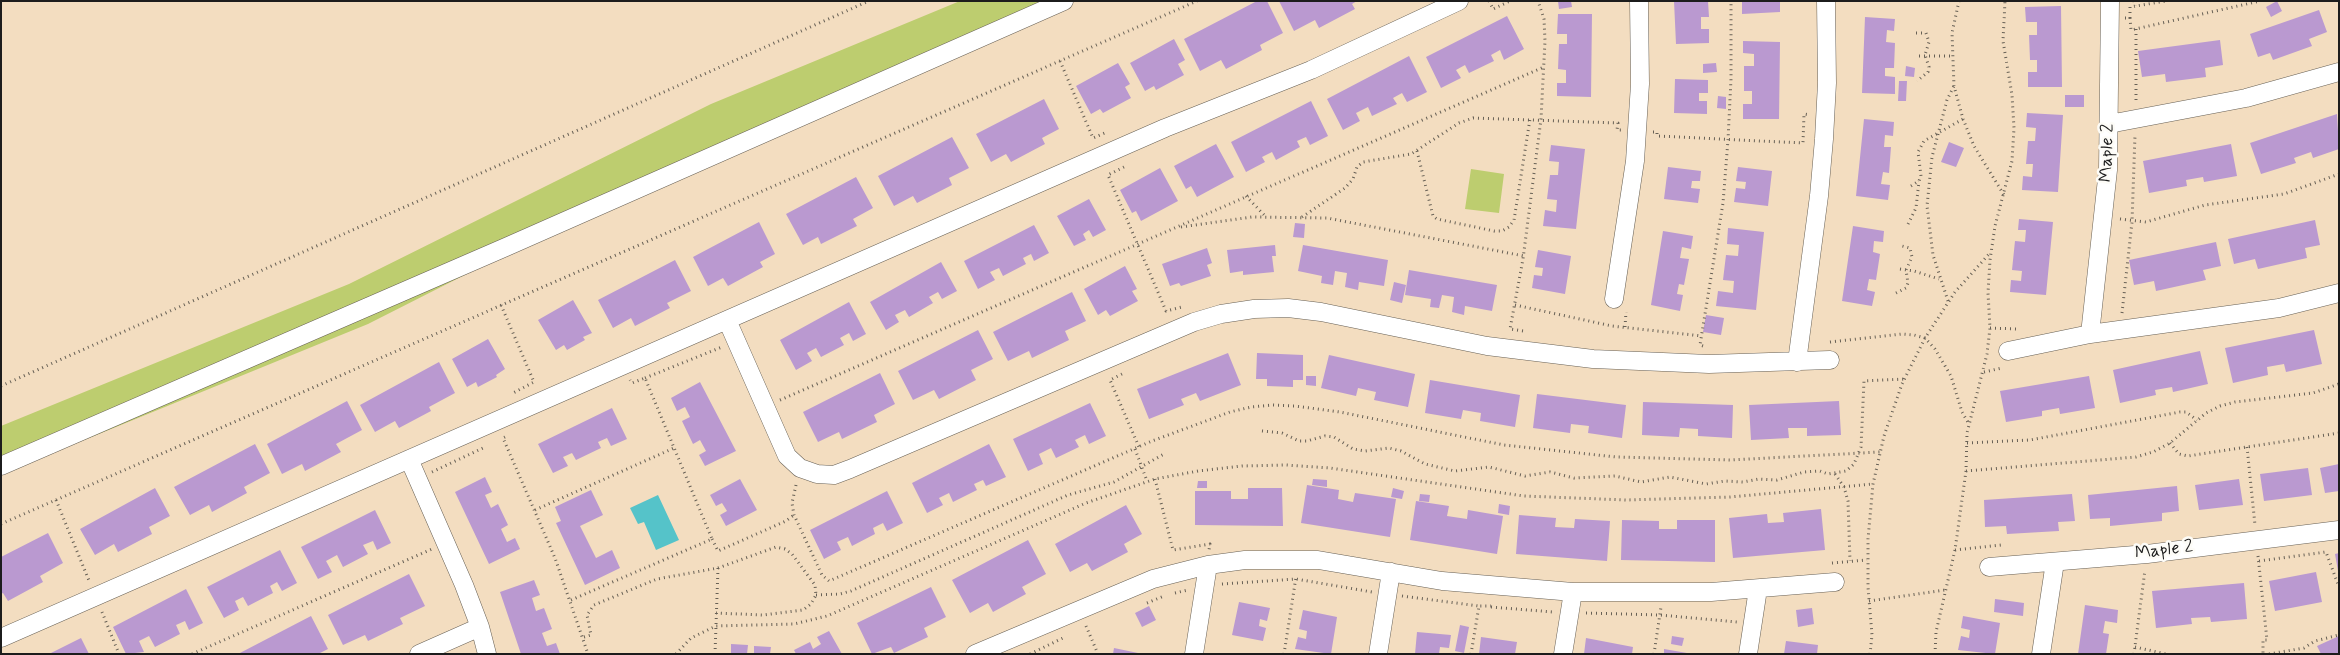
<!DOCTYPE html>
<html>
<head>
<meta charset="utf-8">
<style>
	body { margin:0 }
	#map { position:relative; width:2340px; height:655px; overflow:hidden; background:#f3ddc0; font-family:Mynerve,sans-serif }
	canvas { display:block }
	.frame { position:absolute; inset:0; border:2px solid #1c1c1c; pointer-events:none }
</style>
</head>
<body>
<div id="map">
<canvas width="2340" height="655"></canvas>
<div class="frame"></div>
</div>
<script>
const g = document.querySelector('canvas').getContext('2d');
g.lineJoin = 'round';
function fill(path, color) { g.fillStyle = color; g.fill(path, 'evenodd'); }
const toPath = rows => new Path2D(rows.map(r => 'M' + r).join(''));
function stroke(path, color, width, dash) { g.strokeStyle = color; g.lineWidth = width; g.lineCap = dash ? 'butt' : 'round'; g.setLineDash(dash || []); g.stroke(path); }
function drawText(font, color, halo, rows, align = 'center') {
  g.font = font + ' Mynerve,sans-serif'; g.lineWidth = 5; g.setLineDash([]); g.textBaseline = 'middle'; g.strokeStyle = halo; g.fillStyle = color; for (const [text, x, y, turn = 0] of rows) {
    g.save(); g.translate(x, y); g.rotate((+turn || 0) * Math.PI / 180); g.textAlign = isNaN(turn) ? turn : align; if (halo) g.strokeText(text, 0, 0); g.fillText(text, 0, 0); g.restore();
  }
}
fill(toPath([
	[960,1,1063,1,731,140,368,324,1,474,1,426,349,284,711,104],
	[1471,169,1504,174,1499,213,1465,209]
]), '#bdcd6f');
fill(toPath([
	[658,495,679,540,656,550,644,522,638,524,630,508]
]), '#55c3c9');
fill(toPath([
	[1257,1,1267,1,1283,33,1260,45,1262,50,1226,69,1221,60,1200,71,1184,39],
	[1279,1,1357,1,1352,4,1355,9,1319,28,1315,20,1294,31],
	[1558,1,1571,1,1572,7,1559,9],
	[1674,1,1708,1,1709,17,1701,17,1701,29,1709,29,1709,43,1676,44],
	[1742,1,1780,1,1780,12,1742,14],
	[2277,1,2282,11,2271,17,2266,7],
	[2061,6,2062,87,2028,87,2028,72,2037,72,2037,60,2030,60,2029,35,2037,35,2037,22,2026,22,2025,7],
	[2319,10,2327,32,2309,39,2312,46,2273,60,2270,53,2258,57,2250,34],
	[1558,14,1592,14,1591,97,1557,96,1557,83,1566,83,1566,70,1558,69,1559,44,1567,44,1567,34,1557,34],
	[1507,16,1524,49,1504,60,1500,50,1491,55,1494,61,1469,73,1465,65,1456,70,1461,78,1441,88,1426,57],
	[1865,17,1895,19,1894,31,1887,30,1886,42,1895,43,1894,68,1885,68,1885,76,1895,77,1895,94,1862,93],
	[1174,39,1185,60,1178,64,1184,75,1156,90,1154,86,1145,91,1130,63],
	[2220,40,2223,65,2205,68,2206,77,2166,82,2165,74,2142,77,2138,51],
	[1743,41,1780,42,1779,119,1743,119,1743,104,1752,104,1752,91,1744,91,1744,66,1754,66,1754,54,1743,53],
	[1409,56,1427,92,1407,102,1402,93,1393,98,1397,104,1372,116,1368,107,1356,113,1360,121,1343,130,1327,99],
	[1118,63,1130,84,1125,87,1131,98,1103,113,1100,109,1091,114,1076,86],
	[1716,63,1717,72,1703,73,1703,64],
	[1906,66,1915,68,1914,77,1905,76],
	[1675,79,1708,80,1708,93,1699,93,1699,101,1707,101,1707,114,1674,113],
	[1899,81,1907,81,1906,101,1898,101],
	[2065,95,2084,95,2084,107,2065,107],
	[1718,96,1726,97,1726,109,1717,108],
	[1044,99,1059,129,1042,138,1045,144,1011,162,1006,154,991,162,976,134],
	[1311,101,1328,136,1310,145,1306,137,1297,141,1300,147,1276,160,1272,152,1262,157,1265,162,1246,172,1231,142],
	[2027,113,2063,115,2058,192,2022,190,2023,176,2032,177,2033,164,2026,164,2028,141,2035,141,2036,128,2026,127],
	[2337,114,2339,149,2313,158,2311,152,2294,158,2296,163,2261,174,2250,143],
	[1864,119,1894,122,1893,136,1885,135,1884,147,1891,147,1889,173,1883,172,1881,184,1890,185,1888,200,1856,196],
	[952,137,969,168,949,178,952,185,917,203,913,196,894,206,878,176],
	[1949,142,1964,148,1956,167,1941,162],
	[1216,144,1234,177,1197,197,1191,186,1186,189,1174,166],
	[2231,144,2237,176,2204,182,2203,177,2186,180,2187,186,2149,193,2143,161],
	[1551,145,1585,149,1576,229,1543,226,1545,210,1556,212,1557,200,1547,199,1550,175,1558,175,1559,162,1549,161],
	[1668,167,1701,171,1700,181,1692,181,1691,188,1700,189,1698,203,1664,199],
	[1738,167,1772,171,1768,206,1734,202,1736,188,1745,189,1746,182,1736,181],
	[1160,168,1178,201,1141,221,1136,211,1132,213,1120,190],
	[856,177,873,208,853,219,857,226,821,244,818,237,803,245,786,214],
	[1089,199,1106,230,1093,237,1089,230,1083,234,1086,240,1074,246,1057,216],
	[2019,219,2053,222,2046,295,2010,292,2011,280,2021,281,2022,271,2012,270,2015,241,2025,242,2026,230,2018,230],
	[2315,220,2320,245,2305,248,2307,258,2258,269,2255,259,2234,264,2228,239],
	[759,222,775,254,760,262,763,267,728,286,723,278,708,286,693,257],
	[1295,223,1305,224,1304,238,1293,237],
	[1034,225,1049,253,1034,261,1031,254,1023,258,1026,264,1003,276,999,268,990,272,995,280,978,289,964,261],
	[1853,226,1884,231,1883,242,1874,241,1873,252,1880,254,1876,280,1869,279,1867,290,1875,292,1872,306,1842,301],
	[1728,228,1764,232,1756,310,1716,306,1718,291,1733,293,1734,281,1723,280,1726,255,1738,256,1739,245,1727,244],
	[1663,231,1693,236,1691,249,1682,247,1680,258,1689,259,1684,285,1679,284,1677,294,1683,295,1680,311,1651,305],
	[2216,242,2221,266,2203,270,2206,280,2156,291,2154,281,2134,285,2129,260],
	[1275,245,1276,256,1272,256,1274,272,1243,275,1243,271,1230,273,1227,250],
	[1303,245,1388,260,1384,286,1359,282,1358,290,1345,287,1347,273,1335,271,1333,285,1321,283,1322,276,1298,271],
	[1207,248,1212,263,1207,265,1211,276,1181,286,1179,283,1170,286,1162,264],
	[1538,250,1571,256,1565,294,1532,288,1534,275,1542,276,1543,268,1535,267],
	[675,260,691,291,667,303,670,308,635,326,631,318,613,328,598,300],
	[941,262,957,291,942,299,938,292,929,297,933,303,909,317,905,310,895,315,899,322,886,330,870,302],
	[1125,266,1137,289,1132,291,1138,301,1110,316,1106,310,1098,315,1084,289],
	[1409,270,1497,285,1492,311,1465,306,1464,315,1452,312,1454,297,1442,295,1439,308,1430,307,1431,299,1405,295],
	[1394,282,1406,285,1402,303,1390,300],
	[1072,292,1086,321,1065,331,1069,340,1032,358,1029,351,1008,361,993,332],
	[573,300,592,333,583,337,585,340,567,350,564,345,556,350,538,320],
	[849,302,866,334,853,341,849,333,840,338,844,345,821,357,816,348,807,353,812,361,796,370,780,340],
	[1706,315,1724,318,1721,335,1703,332],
	[978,330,993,359,971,370,976,380,939,399,934,390,913,400,898,371],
	[2314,330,2322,364,2286,372,2284,364,2267,367,2268,375,2233,383,2225,348],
	[488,339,505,369,496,375,497,377,478,387,476,382,467,387,452,359],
	[2200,351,2208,384,2173,392,2172,387,2155,390,2156,395,2120,403,2113,370],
	[1228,353,1241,385,1200,401,1196,393,1181,399,1184,405,1149,419,1137,389],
	[1257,353,1303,355,1303,380,1293,380,1293,387,1267,386,1267,379,1256,379],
	[1329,355,1415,374,1408,407,1374,400,1376,392,1358,388,1356,396,1321,388],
	[439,362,455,393,429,407,431,411,399,428,395,421,375,432,360,405],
	[880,373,895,404,874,415,877,422,842,439,839,432,818,442,803,412],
	[1306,376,1316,376,1316,386,1306,385],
	[2089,376,2095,408,2060,414,2059,408,2042,411,2042,416,2006,422,2000,391],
	[1430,380,1520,395,1515,427,1480,421,1481,413,1463,410,1461,419,1425,413],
	[700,382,736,451,705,466,699,455,706,451,700,440,693,444,682,421,690,417,685,407,677,411,671,398],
	[1537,394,1626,405,1622,438,1588,433,1589,426,1571,424,1570,433,1533,428],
	[347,401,362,430,336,444,341,452,305,471,302,464,282,474,267,444],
	[1839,401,1841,435,1807,436,1807,428,1788,428,1789,438,1751,440,1749,405],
	[1643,402,1733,405,1732,438,1698,436,1698,429,1680,428,1679,437,1642,435],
	[1090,403,1106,436,1089,444,1085,435,1075,440,1079,447,1056,458,1051,448,1039,454,1043,464,1028,471,1013,439],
	[612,408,627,439,611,446,607,438,598,442,601,448,576,460,572,453,563,457,568,466,553,473,538,444],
	[255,444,270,473,244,487,247,493,212,512,209,505,190,515,174,487],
	[989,444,1006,477,986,486,983,480,974,484,977,490,953,502,949,493,939,498,943,505,927,513,912,483],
	[2339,464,2339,491,2325,493,2320,468],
	[2308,468,2312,495,2264,501,2260,474],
	[485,477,492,492,485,495,491,508,498,504,508,525,501,529,507,542,515,538,520,549,489,564,455,492],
	[740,479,757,510,726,526,720,515,727,511,722,503,716,506,710,495],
	[1313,479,1327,480,1327,487,1312,485],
	[2239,479,2243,505,2199,510,2195,485],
	[1198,481,1207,481,1207,488,1197,488],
	[1307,485,1339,490,1338,499,1353,502,1355,493,1396,499,1390,537,1301,523],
	[2177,486,2179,511,2162,513,2162,521,2110,526,2110,518,2090,519,2088,495],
	[155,488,170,516,149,527,152,534,118,552,114,544,95,555,80,529],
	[1248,488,1282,488,1283,526,1195,525,1195,491,1231,491,1231,499,1248,499],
	[1393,488,1404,491,1402,499,1391,497],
	[591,490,603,515,580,526,596,558,612,550,620,568,585,585,556,523,561,521,555,507],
	[887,491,903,523,887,531,883,523,873,528,875,534,852,546,848,537,837,542,841,550,824,559,810,530],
	[1420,494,1430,495,1429,502,1419,501],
	[2072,494,2075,521,2058,522,2059,531,2007,534,2006,526,1985,527,1984,500],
	[1416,501,1449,506,1447,516,1467,519,1468,510,1503,516,1497,554,1410,540],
	[1499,504,1510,506,1509,515,1498,513],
	[1126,505,1142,534,1124,544,1128,552,1092,571,1087,563,1070,572,1055,544],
	[1821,509,1825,550,1733,558,1729,518,1767,514,1768,523,1784,522,1783,513],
	[375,510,391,543,377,550,373,541,363,545,368,554,343,567,337,555,326,561,332,572,318,579,301,547],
	[1519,515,1556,518,1555,527,1574,528,1575,519,1610,521,1607,561,1516,554],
	[1622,520,1659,521,1659,529,1677,529,1677,520,1715,520,1715,562,1621,560],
	[48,533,63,563,40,576,43,582,8,601,3,593,1,594,1,557],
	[1028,540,1046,574,1022,587,1026,594,993,612,988,603,970,613,952,580],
	[280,550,297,583,282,591,277,582,270,586,273,593,248,606,243,597,235,601,239,610,224,618,207,587],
	[2339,553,2339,571,2338,571,2335,554],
	[2316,572,2322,602,2275,611,2269,581],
	[409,574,425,606,400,618,403,624,368,641,365,635,343,645,328,615],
	[534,580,540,595,532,598,536,611,544,608,552,629,542,633,547,646,556,643,560,654,521,654,500,592],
	[2244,583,2247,619,2211,622,2210,617,2191,618,2192,624,2156,628,2152,591],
	[931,587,946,617,924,628,928,637,894,653,891,647,872,654,857,623],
	[186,589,203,623,189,630,185,621,176,625,180,634,155,647,149,636,139,641,144,652,126,654,113,627],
	[1995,599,2024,603,2023,616,1994,612],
	[1239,602,1270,608,1267,621,1260,619,1259,626,1266,628,1263,641,1232,635],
	[2085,605,2118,610,2117,623,2105,621,2103,633,2109,634,2106,654,2078,654],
	[1149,606,1156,620,1142,627,1135,613],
	[1812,608,1814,624,1798,627,1796,610],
	[1303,610,1337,617,1331,654,1295,649,1298,637,1306,639,1307,631,1299,629],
	[311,616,328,649,318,654,238,654],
	[1963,616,2000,623,1995,654,1958,650,1961,636,1969,638,1970,630,1961,628],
	[1460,625,1469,627,1464,653,1455,651],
	[829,631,842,654,796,654,794,650,810,642,813,649,821,644,817,637],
	[1417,632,1451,635,1449,648,1440,647,1439,654,1415,654],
	[1672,636,1684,638,1682,646,1671,644],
	[2339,636,2339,654,2321,654,2317,646],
	[1481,637,1517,642,1515,654,1479,654],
	[81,638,89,654,49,654],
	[1586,638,1633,647,1632,654,1584,654],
	[1786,641,1818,645,1817,654,1784,654],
	[731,644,748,645,747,654,731,654],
	[754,646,771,647,770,654,754,654],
	[1114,648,1138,653,1138,654,1113,654],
	[1664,649,1687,653,1687,654,1664,654]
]), '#ba99d0');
const minor = toPath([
	[2109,124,2246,98,2339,72],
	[1614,299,1635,161,1640,84,1639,1],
	[727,320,787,456,800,468,817,474,834,475,850,469,1194,322,1221,314,1254,309,1288,308,1321,312,1487,346,1593,359,1709,364,1830,360],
	[2090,334,2108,170,2110,1],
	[2008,351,2090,334,2279,308,2339,293],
	[1797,362,1819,196,1824,139,1827,83,1826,1],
	[409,459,464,585,480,627,487,654],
	[1,466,506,247,1064,1],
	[1989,567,2147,554,2339,530],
	[1,638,1165,128,1311,70,1459,1],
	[419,654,480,627],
	[975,654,1153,579,1208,565,1245,560,1318,560,1442,581,1573,592,1711,592,1835,582],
	[1194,654,1208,565],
	[1378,654,1391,572],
	[1563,654,1573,592],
	[1748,654,1758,589],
	[2041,654,2055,562]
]);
stroke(minor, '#676055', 19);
stroke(toPath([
	[1489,1,1493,9,1510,1],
	[1959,1,1952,33,1954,86,1963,119,1974,146,2004,195],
	[2134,1,2135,6],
	[2125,18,2130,18,2131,30,2260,1],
	[2130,18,2130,7,2166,1],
	[2136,29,2136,101],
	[1916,33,1926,33,1929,42,1925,55,1929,67,1928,72,1917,81],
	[1919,56,1952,56],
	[1060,61,1093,138,1107,132],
	[1653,132,1657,132,1657,136,1803,143,1804,114,1810,115],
	[1417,151,1433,216,1437,219,1494,231,1502,231,1509,227,1514,220,1530,119],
	[1124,167,1108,175,1166,311,1182,307],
	[1911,186,1919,181,1921,176,1918,152,1924,141,1963,119],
	[1246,196,1266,217],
	[1302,217,1345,188,1353,179,1357,167,1363,162,1411,154,1459,123,1473,118,1618,123,1617,130,1622,130],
	[2120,219,2146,222,2205,205,2284,194,2339,174],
	[1908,224,1916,208,1919,181],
	[1181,227,1252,217,1327,218,1524,256],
	[1900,269,1914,271,1939,279],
	[1896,293,1906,288,1908,283,1906,270,1912,257,1910,248,1902,246],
	[1948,301,1933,255,1927,206,1932,157,1947,100,1954,86],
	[501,305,534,382,513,393],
	[1515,305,1612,326,1702,336],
	[2122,313,2132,222,2135,135],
	[1625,327,1626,312],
	[1990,328,2016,329,2017,332],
	[1523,331,1510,329,1523,259,1541,119,1545,41,1544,19,1538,1],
	[1830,342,1902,334,1914,335,1925,338,1935,349,1951,376,1962,412,1969,424],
	[1703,346,1700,345,1723,203,1728,140,1731,79,1731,1],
	[1984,372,2002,368],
	[1122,374,1110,380,1139,447],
	[645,378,722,347],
	[1,386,869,1],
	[780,400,1544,67],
	[1262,431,1282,433,1299,441,1307,441,1325,436,1334,437,1353,449,1365,451,1389,448,1401,451,1425,464,1455,471,1489,467,1525,476,1550,472,1574,478,1615,476,1641,482,1670,477,1706,484,1725,481,1743,482,1759,479,1777,480,1804,472,1820,471,1828,474,1846,471,1854,464,1861,447,1864,381,1905,379],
	[505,437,503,438,555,558,588,654],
	[1967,443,2030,440,2180,412,2186,412,2197,420],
	[2170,443,2179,454,2188,456,2339,433],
	[2247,447,2255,525],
	[1135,449,1147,481],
	[1966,471,2136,457,2153,452,2170,443,2206,413,2220,406,2235,402,2313,393,2339,384],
	[432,472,483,448],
	[1835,474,1844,487,1848,501,1850,561],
	[1155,479,1173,550,1210,544,1209,550],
	[796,485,792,503,794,515,822,575,829,581,1152,441,1230,412,1251,407,1273,405,1295,406,1340,412,1504,445,1616,457,1730,460,1880,452],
	[56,500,90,583],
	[535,510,674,448],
	[1,524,1197,1],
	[712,539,718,551,786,521,794,515],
	[1955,550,2001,545,2002,548],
	[2258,556,2267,640,2263,640,2263,654],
	[2259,561,2326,552,2339,587],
	[1832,563,1867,560],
	[1222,584,1296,579,1372,592],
	[1175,593,1188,590],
	[816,595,840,594,851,591,1068,495,1114,482,1164,454],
	[1402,596,1479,606],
	[571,600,712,539,645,378,632,383,630,380],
	[1869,601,1945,590],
	[1147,603,1164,596],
	[1491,607,1553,612],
	[102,612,119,654],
	[1586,613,1660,615,1737,622],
	[1086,626,1098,654],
	[584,637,591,635,587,615,594,605,657,579,718,568,776,547,785,549,792,554,815,585,816,595,811,604,803,610,763,615,716,613],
	[2135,647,2166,654],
	[192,654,432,549],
	[676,654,691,638,716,626,794,624,827,616,1086,503,1155,479,1198,471,1242,466,1286,465,1330,468,1524,496,1626,500,1730,497,1873,484],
	[715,654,718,568],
	[1030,654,1065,637],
	[1284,654,1296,577],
	[1471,654,1479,606,1491,606],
	[1654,654,1661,607],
	[1870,654,1872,635,1868,587,1868,539,1873,484,1884,436,1902,384,1925,338,1955,292,1990,253],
	[1935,654,1936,632,1955,550,1966,471,1967,433,1987,354,1990,328,1988,293,1990,260,1995,226,2012,161,2014,128,2012,95,2003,41,2005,1],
	[2134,654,2145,570],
	[2269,654,2304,648,2315,641,2339,635]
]), '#676055', 3, [1, 4]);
stroke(minor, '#fff', 18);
drawText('18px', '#1c1c1c', '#fdfcf7', [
	["Maple 2",2108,153,-88],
	["Maple 2",2164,551,-7]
]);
</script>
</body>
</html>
